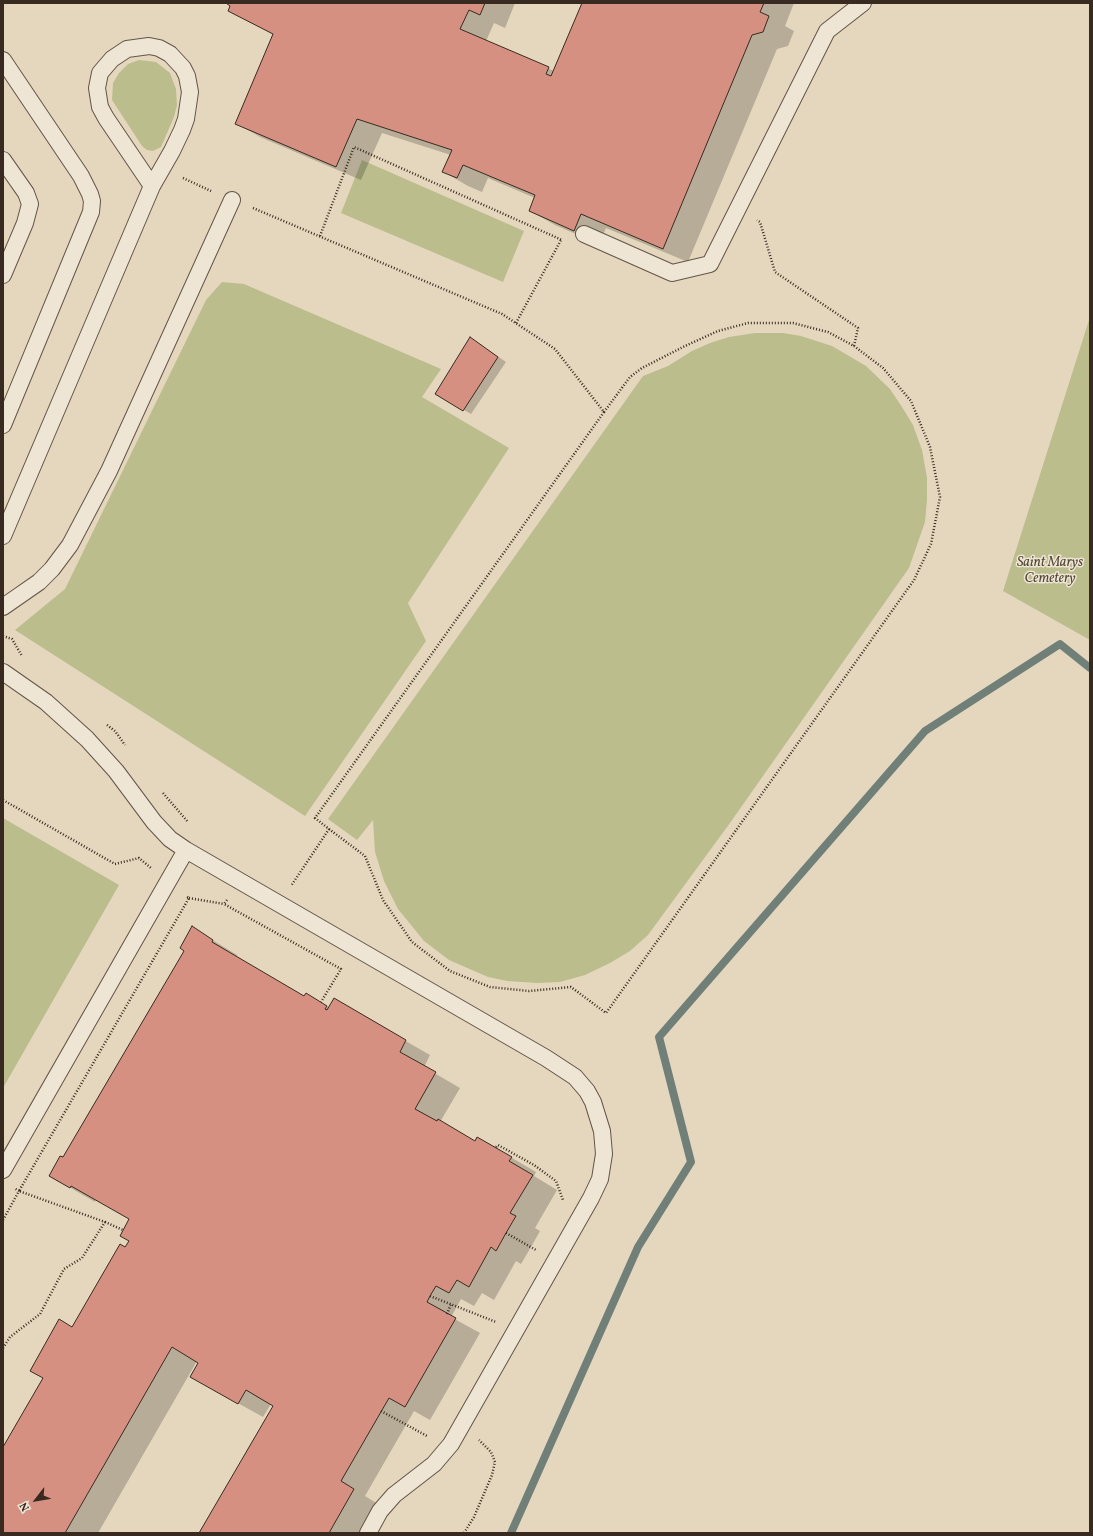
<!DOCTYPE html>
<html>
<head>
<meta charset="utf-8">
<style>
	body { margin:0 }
	#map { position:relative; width:1093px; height:1536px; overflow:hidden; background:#e5d7bd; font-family:Vollkorn,serif }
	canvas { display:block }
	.frame { position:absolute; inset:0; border:4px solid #382a21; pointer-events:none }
	.north { position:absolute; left:16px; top:1480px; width:40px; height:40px; -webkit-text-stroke:3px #eee5d4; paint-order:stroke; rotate:239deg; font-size:11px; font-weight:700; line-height:16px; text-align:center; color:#382a21 }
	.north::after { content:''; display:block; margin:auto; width:14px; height:18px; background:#382a21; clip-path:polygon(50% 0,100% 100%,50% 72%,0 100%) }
</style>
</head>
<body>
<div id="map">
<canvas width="1093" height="1536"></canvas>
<div class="frame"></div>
<div class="north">N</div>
</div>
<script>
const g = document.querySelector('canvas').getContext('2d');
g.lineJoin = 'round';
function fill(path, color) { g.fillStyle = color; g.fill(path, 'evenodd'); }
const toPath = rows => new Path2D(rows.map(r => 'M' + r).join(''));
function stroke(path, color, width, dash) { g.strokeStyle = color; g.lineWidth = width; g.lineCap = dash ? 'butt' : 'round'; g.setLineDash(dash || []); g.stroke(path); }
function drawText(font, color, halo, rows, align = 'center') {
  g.font = font + ' Vollkorn,serif'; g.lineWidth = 3; g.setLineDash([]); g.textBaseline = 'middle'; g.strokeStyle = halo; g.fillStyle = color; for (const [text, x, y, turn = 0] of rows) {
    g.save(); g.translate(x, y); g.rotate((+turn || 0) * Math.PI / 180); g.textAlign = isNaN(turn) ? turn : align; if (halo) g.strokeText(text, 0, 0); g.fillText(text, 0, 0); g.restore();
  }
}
fill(toPath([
	[139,60,156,62,170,73,176,89,177,105,174,117,161,147,153,151,147,150,142,146,112,100,113,83,119,73,128,64],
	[362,160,524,231,503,282,341,213],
	[222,282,244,284,441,369,422,397,509,448,408,603,426,641,305,816,15,630,65,589,206,300],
	[1090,317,1090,640,1003,591],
	[755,333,783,333,801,336,832,346,866,366,890,389,902,407,913,425,922,450,927,478,927,500,925,522,909,568,730,823,648,935,630,951,610,963,585,975,560,982,537,983,507,981,488,977,449,960,424,941,398,909,384,881,375,852,373,820,357,840,328,819,643,376,668,366,692,351,710,343,729,337],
	[3,818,119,885,3,1088]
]), '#bbbd8d');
fill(toPath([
	[227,3,515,3,505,28,494,23,486,41,554,71,583,3,794,3,785,26,794,31,788,46,777,49,688,262,606,228,599,244,555,225,530,211,535,198,488,178,482,192,468,186,444,172,451,155,382,133,361,180,260,137,236,123,274,35,229,10,232,6],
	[478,343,506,362,471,414,436,394],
	[193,928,237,955,236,958,305,998,307,994,330,1008,334,1000,430,1055,424,1067,460,1088,440,1122,475,1143,478,1138,536,1172,534,1176,557,1190,535,1228,540,1231,531,1247,521,1264,516,1261,494,1300,482,1293,474,1306,461,1299,455,1310,451,1317,480,1333,430,1420,414,1411,365,1496,378,1504,362,1533,201,1533,274,1406,271,1404,263,1417,216,1391,199,1363,197,1361,98,1533,3,1533,3,1449,73,1328,130,1241,131,1219,96,1199,95,1202,50,1176,63,1159,186,950]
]), '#0003');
stroke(toPath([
	[511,1533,638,1247,691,1162,659,1037,925,731,1060,644,1090,668]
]), '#708079', 8);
const building = toPath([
	[226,3,485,3,480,15,469,10,460,29,549,67,546,74,551,76,582,3,764,3,760,12,769,16,763,32,752,35,663,249,581,214,574,231,529,211,535,195,463,165,457,178,442,172,452,150,357,119,336,167,235,124,273,34,228,11,230,6,226,3],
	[470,337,498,357,463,411,435,394,470,337],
	[192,926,213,940,212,942,304,996,306,993,327,1006,325,1009,327,1010,334,998,406,1040,400,1052,436,1072,415,1109,437,1121,438,1119,475,1141,477,1137,512,1157,509,1161,533,1175,510,1213,516,1216,506,1233,496,1251,491,1247,469,1287,457,1280,449,1293,436,1286,430,1296,427,1302,456,1318,405,1407,389,1398,341,1481,354,1489,329,1533,199,1533,273,1406,246,1390,238,1404,190,1377,198,1363,172,1347,65,1533,3,1533,3,1447,43,1378,30,1371,59,1319,72,1327,120,1244,125,1247,129,1241,120,1236,129,1219,71,1186,70,1188,49,1176,60,1156,63,1157,184,951,180,948,192,926]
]);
fill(building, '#d69081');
stroke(building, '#382a21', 1);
const lane = toPath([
	[3,60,81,176,90,194,92,201,91,212,3,425],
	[3,160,26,193,30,204,25,223,3,275],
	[584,234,672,273,710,264,827,31,863,3],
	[3,536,152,186,172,151,182,130,186,119,190,92,187,76,183,68,170,54,159,48,149,46,127,49,112,59,100,73,97,88,100,107,106,118,152,186],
	[3,607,39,582,52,569,70,545,109,471,232,200],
	[3,672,46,702,87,739,116,771,154,822,170,839,186,850,546,1058,575,1077,587,1091,593,1102,602,1131,604,1154,600,1179,591,1198,451,1444,434,1464,394,1495,380,1511,368,1533],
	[3,1170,186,850]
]);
stroke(lane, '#635548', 18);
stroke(toPath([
	[183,178,211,191],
	[253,208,502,314,555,349,604,412,315,818,329,829,291,886],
	[320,236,354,147,562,240],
	[516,323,561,240],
	[604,412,630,377,642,368,685,346,718,331,748,323,793,323,828,332,854,346,858,328,775,272,760,222,757,220],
	[3,636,12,639,22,656],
	[107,725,115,731,125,745],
	[163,793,188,822],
	[3,800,115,864,139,858,151,868],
	[329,829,365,856,383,900,412,942,450,971,490,987,529,991,571,987,606,1013,914,580,931,544,940,497,930,447,911,401,883,368,854,346],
	[189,898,224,904],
	[227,900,224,904,341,969,321,1002],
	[496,1147,498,1145,534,1165,556,1181,563,1200],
	[3,1220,19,1191,14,1188],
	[105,1222,123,1230],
	[506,1233,536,1250],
	[430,1296,496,1322],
	[447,1314,451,1304],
	[3,1348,10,1337,40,1314,64,1269,82,1258,105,1222,19,1191,189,898,186,896],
	[381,1411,427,1436],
	[464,1533,474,1517,492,1475,495,1462,491,1452,479,1440]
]), '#382a21', 2.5, [1, 2]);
stroke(lane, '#eee5d4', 16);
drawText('italic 14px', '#524737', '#eee5d4', [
	["Saint Marys",1050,563],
	["Cemetery",1050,579]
]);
</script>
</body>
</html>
